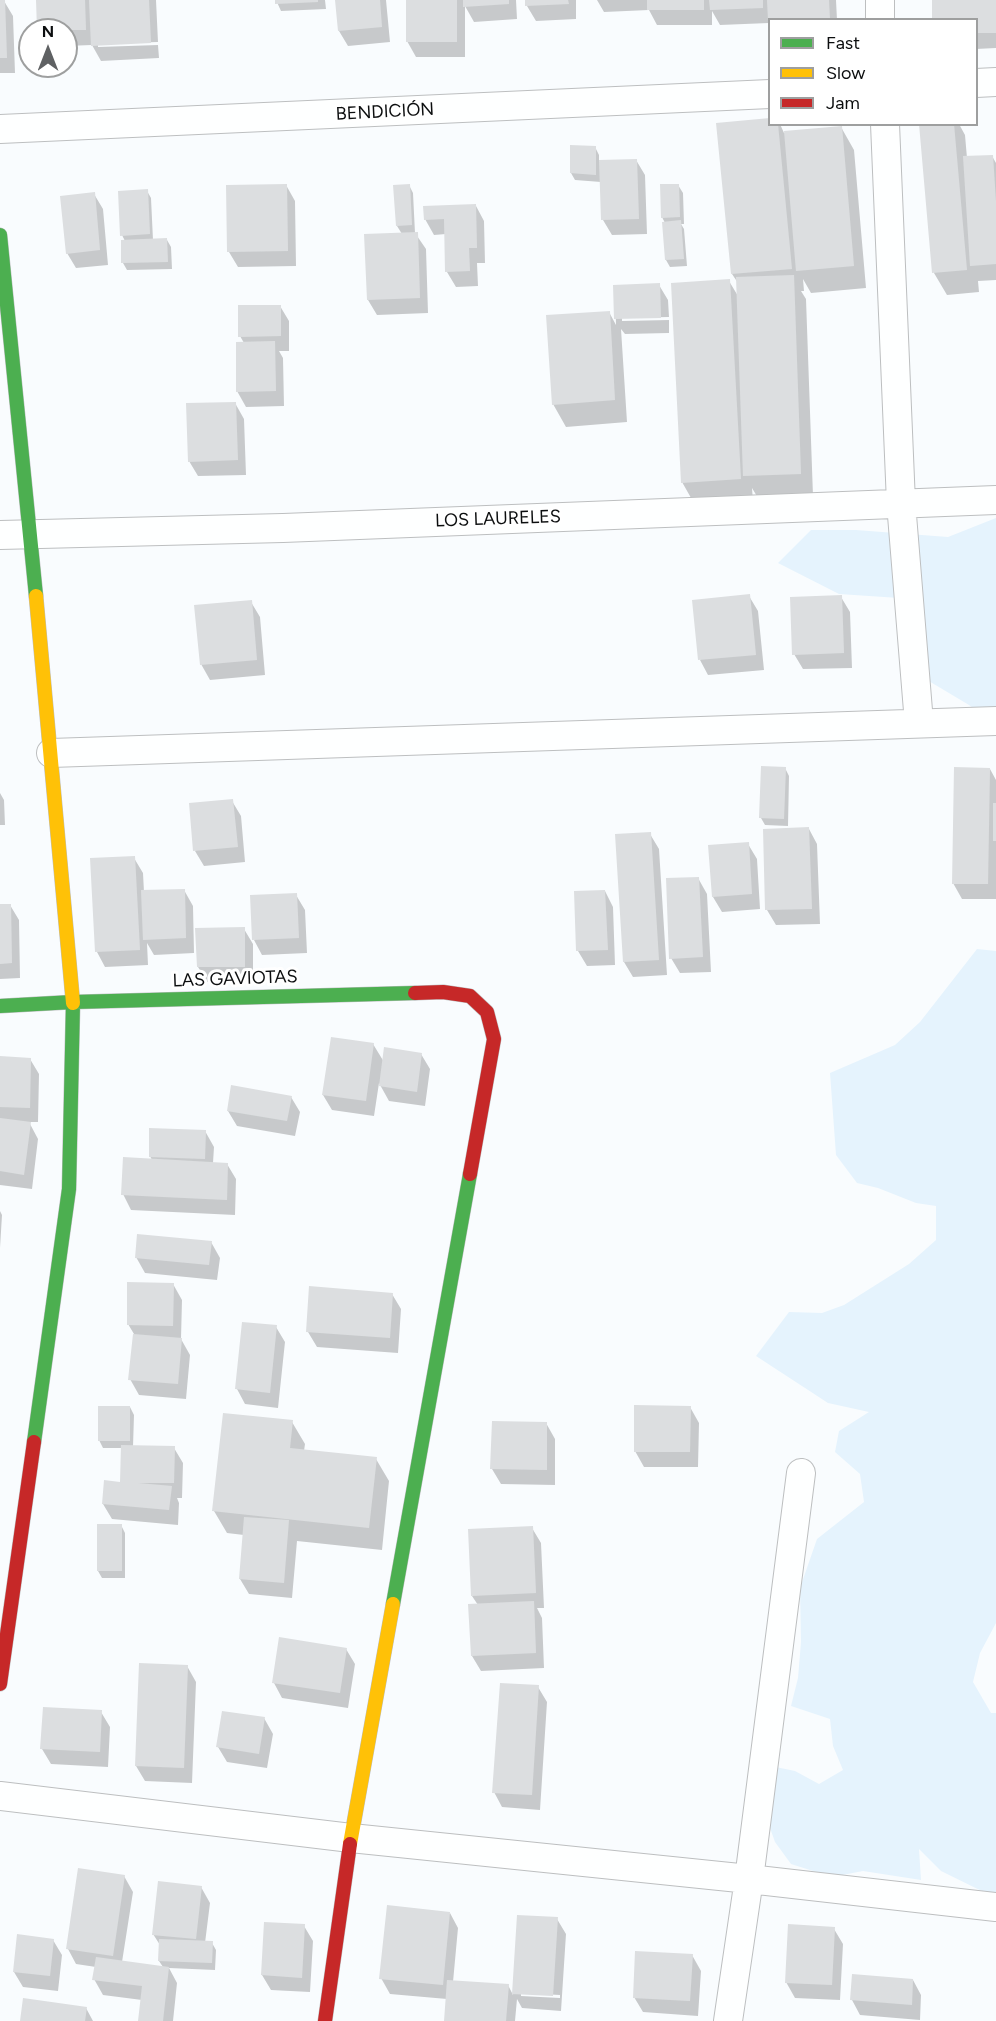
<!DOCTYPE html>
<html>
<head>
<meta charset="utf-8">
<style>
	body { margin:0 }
	#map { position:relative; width:996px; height:2021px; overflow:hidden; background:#f9fcfe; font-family:Figtree,sans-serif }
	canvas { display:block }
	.legend { position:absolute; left:768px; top:18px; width:210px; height:108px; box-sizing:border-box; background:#fff; border:2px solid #9e9f9f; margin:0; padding:8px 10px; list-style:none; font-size:18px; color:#0c0e0f }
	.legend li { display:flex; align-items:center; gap:12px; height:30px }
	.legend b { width:30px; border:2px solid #9e9f9f }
	.north { position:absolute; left:18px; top:18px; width:60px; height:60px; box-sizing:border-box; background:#fff; border:2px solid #9e9f9f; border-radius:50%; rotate:0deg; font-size:16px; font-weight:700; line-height:24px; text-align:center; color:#0c0e0f }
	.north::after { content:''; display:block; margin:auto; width:21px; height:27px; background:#5f6163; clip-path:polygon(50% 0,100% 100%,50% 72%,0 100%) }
</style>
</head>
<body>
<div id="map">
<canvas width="996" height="2021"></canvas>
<ul class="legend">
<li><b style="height:8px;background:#4caf50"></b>Fast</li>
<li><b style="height:8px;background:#ffc107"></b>Slow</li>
<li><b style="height:8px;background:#c62828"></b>Jam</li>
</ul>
<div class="north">N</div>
</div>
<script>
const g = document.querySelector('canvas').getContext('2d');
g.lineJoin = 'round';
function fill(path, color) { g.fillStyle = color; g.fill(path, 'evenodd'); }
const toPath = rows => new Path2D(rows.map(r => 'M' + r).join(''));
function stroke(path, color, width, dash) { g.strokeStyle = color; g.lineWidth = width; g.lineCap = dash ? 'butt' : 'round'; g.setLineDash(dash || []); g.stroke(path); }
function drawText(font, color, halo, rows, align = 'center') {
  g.font = font + ' Figtree,sans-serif'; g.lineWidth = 6; g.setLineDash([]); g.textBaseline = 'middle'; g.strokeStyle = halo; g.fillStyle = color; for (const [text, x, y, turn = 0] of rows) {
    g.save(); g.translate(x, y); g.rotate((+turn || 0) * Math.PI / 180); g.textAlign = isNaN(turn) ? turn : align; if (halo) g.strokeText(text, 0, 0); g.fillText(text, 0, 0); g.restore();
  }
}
fill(toPath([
	[996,518,996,726,969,705,907,668,899,598,839,594,778,563,811,530,856,530,948,537],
	[977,949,996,951,996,1623,980,1653,973,1682,991,1713,996,1713,996,1898,941,1871,919,1849,921,1880,863,1871,832,1877,791,1864,775,1842,760,1800,771,1766,795,1771,819,1784,843,1770,833,1746,830,1719,791,1706,798,1678,801,1642,800,1588,817,1539,864,1502,860,1474,835,1452,839,1431,869,1412,828,1403,756,1356,789,1312,822,1313,844,1305,909,1264,936,1240,936,1206,916,1203,878,1188,857,1183,836,1155,830,1073,895,1045,920,1022]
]), '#e5f3fd');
fill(toPath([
	[38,0,156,0,158,42,98,44,98,47,158,45,159,58,101,61,92,45,66,46,66,30,39,30],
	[276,0,325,0,326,9,281,11],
	[336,0,386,0,390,42,348,46,339,31],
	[408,0,516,0,517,19,474,22,465,6,465,57,416,57,407,41],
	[527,0,576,0,576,19,536,21,527,6],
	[597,0,836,0,837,20,770,20,770,24,769,23,720,25,712,11,712,25,657,25,649,10,604,12],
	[933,0,996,0,996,48,976,49,976,20],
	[0,1,4,1,13,16,15,73,0,73],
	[770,124,780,124,784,133,841,127,854,150,866,288,811,293,803,279,804,291,801,291,806,299,813,496,758,498,752,488,753,501,695,505,682,482,729,281,738,296,738,283,732,274],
	[920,124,959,124,965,135,967,158,992,156,996,163,996,280,978,281,979,292,947,295,934,273],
	[595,147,599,155,599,162,636,160,645,175,647,234,612,235,603,220,601,182,575,180,571,173],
	[286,185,295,201,296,266,238,267,229,252,227,187],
	[409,185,413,193,415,233,426,249,428,313,377,315,368,300,402,234,397,226],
	[678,185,683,193,684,224,681,224,684,229,687,266,670,267,666,260,663,223,665,223,662,217],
	[147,191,151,198,153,240,167,240,171,247,172,269,127,270,123,263,125,241,122,235],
	[94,194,103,209,108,265,76,268,67,253],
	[476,206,484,221,485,263,477,263,478,286,456,287,447,272,446,234,434,235,425,219],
	[659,285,668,300,669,317,622,318,622,321,669,320,669,333,625,334,621,329,627,422,566,427,553,404,609,312,616,325,615,287],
	[280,306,289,321,289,351,279,351,283,358,284,406,246,407,237,391,244,343,240,336],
	[235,403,244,419,246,475,198,476,189,461],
	[749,596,758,611,764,670,708,675,700,660],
	[841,597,850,612,852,668,803,669,794,654],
	[251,602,260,617,265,675,210,680,201,664],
	[785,768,789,776,788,826,765,825,761,818],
	[990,769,996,780,996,899,962,899,953,883],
	[0,793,4,800,5,825,0,825],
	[232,801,241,816,245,862,204,866,195,851],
	[809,829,817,844,820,924,776,925,767,910],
	[650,834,659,849,667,975,633,977,624,962],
	[748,844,757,859,760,909,722,912,713,897],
	[134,858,143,873,144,892,184,890,193,906,194,953,154,955,147,943,148,965,105,967,97,952],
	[698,878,707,894,711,972,680,973,671,958],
	[605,891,613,907,615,965,587,966,578,951],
	[296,895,305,910,307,953,262,955,254,940],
	[0,905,10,905,19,920,20,978,0,979],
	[244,929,253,944,253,982,207,982,198,967],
	[373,1044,384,1062,421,1054,430,1069,425,1106,389,1101,379,1083,374,1116,332,1110,323,1095],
	[0,1058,30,1059,39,1074,38,1122,29,1122,38,1139,32,1189,0,1185],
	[291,1097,300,1112,295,1136,237,1126,228,1111],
	[205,1131,214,1147,213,1163,227,1164,236,1179,235,1215,131,1210,123,1194,152,1160,150,1156],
	[0,1211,2,1215,0,1248],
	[211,1242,220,1258,217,1280,145,1273,136,1257],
	[173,1284,182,1300,181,1339,190,1355,186,1399,139,1395,130,1379,134,1334,128,1324],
	[392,1294,401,1309,398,1353,317,1347,308,1332],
	[276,1327,285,1342,278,1408,245,1404,237,1389],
	[130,1407,134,1415,133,1447,174,1448,183,1463,182,1498,177,1498,179,1503,178,1525,112,1519,103,1504,122,1483,122,1448,103,1448,99,1440],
	[690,1407,699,1423,698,1467,644,1467,635,1451],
	[292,1422,305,1444,304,1451,376,1459,389,1481,382,1550,297,1541,292,1598,249,1594,240,1579,244,1535,227,1533,214,1511],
	[546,1423,555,1439,555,1485,501,1484,492,1469],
	[98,1525,121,1525,125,1533,125,1578,102,1578,98,1571],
	[532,1528,541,1543,544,1608,537,1608,542,1618,544,1668,481,1671,472,1656,478,1605,472,1596],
	[346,1649,355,1664,348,1708,282,1698,274,1683],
	[187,1666,196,1682,192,1783,145,1781,136,1766],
	[538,1687,547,1702,540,1810,502,1807,494,1792],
	[101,1712,110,1727,108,1767,51,1764,42,1749],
	[264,1718,273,1734,267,1768,227,1762,218,1747],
	[124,1876,133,1892,122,1962,163,1967,159,1961,160,1945,153,1934,201,1887,210,1903,205,1943,212,1943,216,1950,215,1970,169,1968,177,1983,173,2021,139,2021,142,2000,103,1995,94,1979,96,1967,76,1964,68,1949],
	[450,1913,458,1928,453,1982,508,1985,513,1995,518,1917,557,1919,566,1934,561,2011,522,2008,517,1999,515,2021,446,2021,447,1999,390,1994,381,1978],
	[521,1993,560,1995,560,1998,521,1996],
	[304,1926,313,1941,310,1992,271,1990,262,1975],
	[834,1929,843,1944,840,2000,795,1998,786,1982],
	[53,1940,62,1955,58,1991,23,1987,14,1972],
	[692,1955,701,1971,698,2016,643,2012,634,1997],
	[913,1980,921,1995,920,2020,860,2015,852,2000],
	[86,2008,93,2021,22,2021]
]), '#0003');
fill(toPath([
	[0,0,5,0,7,58,0,58],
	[36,0,85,0,86,30,37,30],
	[89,0,149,0,151,43,91,46],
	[275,0,318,0,318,2,275,4],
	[335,0,380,0,382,27,338,31],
	[406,0,457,0,457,42,406,42],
	[463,0,509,0,509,4,463,7],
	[525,0,568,0,569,4,525,6],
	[647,0,704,0,704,10,647,10],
	[709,0,763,0,763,8,710,10],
	[767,0,829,0,830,20,768,20],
	[932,0,996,0,996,33,976,33,976,20,932,20],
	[770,118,770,124,778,124,792,269,731,274,716,123],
	[919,124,954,124,967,270,932,273],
	[842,126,854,266,796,271,784,131],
	[570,145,596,146,596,175,570,173],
	[993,155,996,202,996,264,970,266,963,156],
	[637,159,639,219,601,220,599,160],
	[287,184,288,251,227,252,226,185],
	[410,184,412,225,396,226,393,185],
	[660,184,679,184,680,217,661,218],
	[148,189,150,234,120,236,118,191],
	[95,192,100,250,66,254,60,196],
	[476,204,477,248,469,248,470,271,445,272,444,219,424,220,423,206],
	[681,220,684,259,665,260,662,222],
	[418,232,420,298,367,300,364,234],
	[167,238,168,262,121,263,121,240],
	[794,275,801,474,743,476,736,277],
	[730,279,741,479,681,483,671,283],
	[660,283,661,318,614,319,613,285],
	[238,305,281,305,281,336,238,337],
	[610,311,615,400,552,405,546,315],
	[275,341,276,391,236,392,236,342],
	[236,402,238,460,188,462,186,403],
	[750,594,756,655,698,660,692,600],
	[842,595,844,653,792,655,790,597],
	[252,600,257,660,200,665,194,605],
	[761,766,786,767,784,819,759,818],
	[954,767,990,768,988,884,952,884],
	[233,799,238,847,193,851,189,803],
	[993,803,996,803,996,841,993,841],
	[809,827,812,909,765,910,763,829],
	[651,832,659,960,623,962,615,834],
	[749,842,752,894,712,897,708,845],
	[135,856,140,950,95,952,90,858],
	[699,877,703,957,669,959,666,878],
	[185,889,186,938,143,940,141,890],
	[605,890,608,950,576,951,574,891],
	[297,893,299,938,252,940,250,895],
	[0,904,11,904,12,963,0,964],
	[245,927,245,967,197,967,195,928],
	[331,1037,374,1043,366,1101,322,1095],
	[384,1047,422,1053,417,1092,379,1086],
	[0,1056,31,1058,30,1108,0,1107],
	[231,1085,292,1096,287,1121,227,1111],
	[0,1118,31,1122,24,1175,0,1171],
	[149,1128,206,1130,205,1159,149,1157],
	[123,1157,228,1163,227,1200,121,1195],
	[137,1234,212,1241,209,1265,135,1258],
	[127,1282,174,1283,173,1326,127,1325],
	[309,1286,393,1293,390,1338,306,1332],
	[242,1322,277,1325,270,1393,235,1389],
	[133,1334,182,1338,178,1384,128,1380],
	[634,1405,691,1406,690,1452,634,1452],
	[98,1406,130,1406,130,1441,98,1441],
	[223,1413,293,1420,290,1448,377,1457,369,1528,212,1511],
	[492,1421,547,1422,547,1470,490,1469],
	[121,1445,175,1446,174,1483,138,1483,172,1486,169,1510,102,1504,104,1480,120,1482],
	[244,1517,289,1520,284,1583,239,1579],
	[97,1524,122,1524,122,1571,97,1571],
	[533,1526,536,1593,471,1596,468,1529],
	[534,1601,536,1653,471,1656,468,1604],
	[279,1637,347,1648,340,1693,272,1683],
	[139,1663,188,1665,184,1768,135,1766],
	[500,1683,539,1685,532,1795,492,1793],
	[43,1707,102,1710,100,1752,40,1749],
	[222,1711,265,1717,259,1754,216,1747],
	[78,1868,125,1875,113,1956,66,1949],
	[158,1881,202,1886,196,1939,152,1935],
	[387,1905,450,1912,443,1985,379,1979],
	[517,1915,558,1917,553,1996,512,1994],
	[264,1922,305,1924,302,1978,261,1975],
	[788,1924,835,1927,832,1985,785,1983],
	[17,1934,54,1939,50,1976,13,1972],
	[159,1939,213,1941,212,1963,158,1961],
	[635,1951,693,1954,690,2001,633,1998],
	[96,1957,169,1967,163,2021,138,2021,142,1986,92,1980],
	[852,1974,913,1979,912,2005,850,2000],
	[447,1980,509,1984,506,2021,444,2021],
	[23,1998,87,2007,85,2021,20,2021]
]), '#dcdee0');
const street = toPath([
	[880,0,880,20],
	[976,83,996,82],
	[885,124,901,503,919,723],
	[0,129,770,94],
	[0,535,283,528,996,500],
	[51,753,996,721],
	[0,1796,351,1838,749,1879,996,1907],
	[728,2021,749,1879,801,1473]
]);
const fast = toPath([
	[0,235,36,596],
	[0,1006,73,1002,415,993],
	[34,1442,69,1189,73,1003],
	[393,1604,470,1174]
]);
const slow = toPath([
	[36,596,73,1003],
	[350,1844,393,1604]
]);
const jam = toPath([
	[415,993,443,992,470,996,487,1012,494,1039,470,1174],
	[0,1684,34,1442],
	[325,2021,350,1844]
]);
stroke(street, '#bdbfc0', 30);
stroke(fast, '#bdbfc0', 15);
stroke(slow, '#bdbfc0', 15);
stroke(jam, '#bdbfc0', 15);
stroke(street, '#feffff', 28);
stroke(fast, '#4caf50', 14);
stroke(slow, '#ffc107', 14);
stroke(jam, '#c62828', 14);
drawText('18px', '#0c0e0f', '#fff', [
	["BENDICIÓN",385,112,-3],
	["LOS LAURELES",498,519,-2],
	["LAS GAVIOTAS",235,979,-2]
]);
</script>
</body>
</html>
